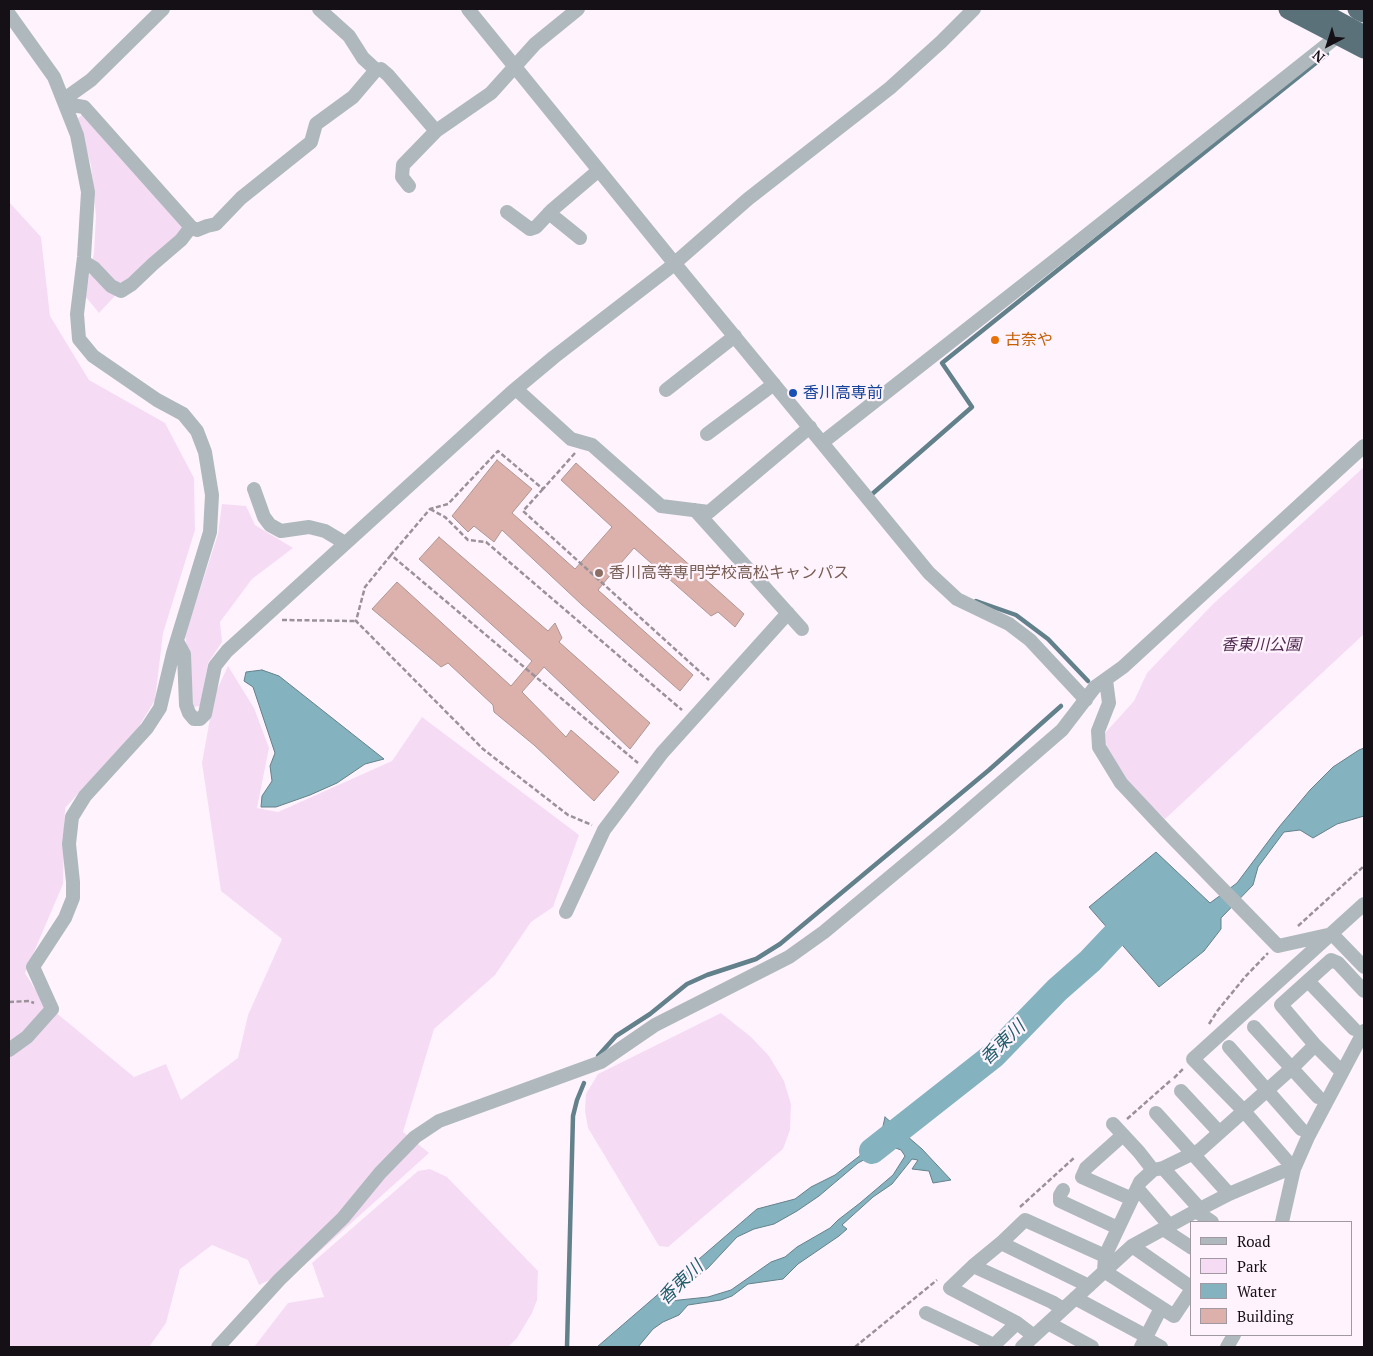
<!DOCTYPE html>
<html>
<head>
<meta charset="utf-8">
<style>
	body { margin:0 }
	#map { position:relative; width:1373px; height:1356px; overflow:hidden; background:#fff4fe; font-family:"PT Serif",serif }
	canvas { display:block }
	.frame { position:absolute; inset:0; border:10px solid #151015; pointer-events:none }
	.legend { position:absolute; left:1190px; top:1221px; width:162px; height:115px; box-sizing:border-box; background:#fff4fe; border:1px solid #a199a1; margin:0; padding:6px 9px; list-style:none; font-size:15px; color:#151015 }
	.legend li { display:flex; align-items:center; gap:10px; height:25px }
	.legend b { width:25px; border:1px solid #a199a1 }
	.north { position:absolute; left:1303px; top:20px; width:50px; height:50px; -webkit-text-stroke:4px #fff4fe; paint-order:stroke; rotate:220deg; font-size:14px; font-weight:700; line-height:20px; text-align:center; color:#151015 }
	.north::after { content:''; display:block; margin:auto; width:18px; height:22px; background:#151015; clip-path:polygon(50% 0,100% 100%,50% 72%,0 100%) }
</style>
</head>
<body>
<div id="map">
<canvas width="1373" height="1356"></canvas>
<div class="frame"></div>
<ul class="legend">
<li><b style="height:6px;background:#afb9bd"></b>Road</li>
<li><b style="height:14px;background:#f5dcf4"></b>Park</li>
<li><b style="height:14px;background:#84b2be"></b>Water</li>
<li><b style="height:14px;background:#dcb1ab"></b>Building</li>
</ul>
<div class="north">N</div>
</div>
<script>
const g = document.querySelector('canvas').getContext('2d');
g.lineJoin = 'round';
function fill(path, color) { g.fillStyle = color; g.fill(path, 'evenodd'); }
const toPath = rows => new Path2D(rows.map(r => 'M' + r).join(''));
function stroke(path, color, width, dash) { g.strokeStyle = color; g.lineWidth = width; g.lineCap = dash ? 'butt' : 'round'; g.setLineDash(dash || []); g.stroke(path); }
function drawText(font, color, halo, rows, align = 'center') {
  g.font = font + ' "PT Serif","Noto Sans JP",serif'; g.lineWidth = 4.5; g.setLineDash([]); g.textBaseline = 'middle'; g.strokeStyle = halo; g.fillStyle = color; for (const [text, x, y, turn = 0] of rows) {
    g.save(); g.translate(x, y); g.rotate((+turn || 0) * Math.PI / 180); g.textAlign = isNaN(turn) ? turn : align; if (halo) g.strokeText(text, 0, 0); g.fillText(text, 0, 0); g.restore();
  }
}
fill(toPath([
	[83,114,183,225,180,237,131,279,99,313,85,296,94,253,96,216,91,165,77,119],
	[9,202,41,237,50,316,89,380,165,423,194,478,195,530,163,633,155,700,138,728,65,808,63,884,25,973,43,1002,134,1077,166,1064,181,1100,238,1058,248,1015,282,939,221,891,202,763,214,696,228,666,254,708,269,748,257,808,278,812,392,761,422,717,579,835,553,907,531,922,495,975,434,1029,403,1132,429,1153,309,1261,259,1285,248,1260,212,1245,180,1269,166,1323,149,1347,9,1347],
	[1364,467,1364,634,1165,819,1136,792,1118,770,1107,750,1105,733,1134,701,1147,673,1213,604],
	[222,504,246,506,255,525,293,548,252,579,220,622,222,642,208,663,200,706,193,707,191,666,185,636,218,534],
	[721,1013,751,1037,769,1056,784,1081,791,1104,790,1130,783,1149,668,1247,659,1246,588,1128,585,1111,586,1094,598,1074],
	[430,1169,447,1177,538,1271,537,1300,532,1313,517,1338,508,1347,254,1347,288,1303,324,1297,312,1263,418,1171]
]), '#f5dcf4');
const water = toPath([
	[262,670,279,676,384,759,365,764,337,783,310,795,276,807,261,807,262,796,272,781,270,766,275,753,253,687,244,681,246,672,262,670],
	[1364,748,1364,816,1337,824,1313,838,1300,830,1284,832,1258,867,1253,885,1221,918,1221,929,1204,951,1159,987,1089,907,1156,852,1210,903,1237,883,1279,827,1310,790,1333,767,1359,750,1364,748],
	[885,1117,922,1149,951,1180,933,1183,929,1171,912,1169,918,1160,912,1159,892,1184,873,1197,842,1225,847,1229,839,1236,798,1264,783,1279,748,1284,732,1296,721,1300,688,1305,679,1315,663,1322,653,1329,638,1347,597,1347,757,1209,795,1199,811,1187,835,1175,880,1140,885,1117],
	[890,1146,901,1150,905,1156,893,1175,860,1203,838,1220,830,1228,797,1247,785,1257,771,1262,731,1290,708,1297,670,1301,682,1288,708,1268,737,1237,754,1229,774,1224,797,1211,819,1196,858,1163,890,1146]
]);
fill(water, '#84b2be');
stroke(water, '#63818b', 1);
stroke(toPath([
	[873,498,871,495,972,407,942,363,1327,54],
	[976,601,1016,615,1048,639,1088,681],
	[598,1056,616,1036,650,1014,687,984,707,975,756,959,780,944,989,770,1061,706],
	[567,1347,573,1116,577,1100,584,1083]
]), '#63818b', 4.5);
stroke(toPath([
	[872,1151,994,1055,1057,990,1090,961,1126,923,1136,907]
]), '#84b2be', 26);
const building = toPath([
	[497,460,532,489,512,513,575,569,612,527,561,480,576,463,744,614,735,627,718,612,711,616,634,548,607,579,598,590,693,675,680,691,581,604,502,530,494,542,474,526,468,532,452,516,497,460],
	[439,537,548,631,555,623,562,638,559,642,650,723,630,749,544,667,522,692,566,737,571,730,619,772,594,801,534,745,494,712,493,705,448,663,441,667,372,609,397,582,511,686,532,661,419,559,439,537]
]);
fill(building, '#dcb1ab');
stroke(building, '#ad9692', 1);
stroke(toPath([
	[575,453,543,489,498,451,448,504,430,509,391,555,638,763],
	[543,489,523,511,709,680],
	[430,509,445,517,468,540,486,542,682,710],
	[391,555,365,587,356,621,483,749,568,815,592,825],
	[282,620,356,621],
	[1298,926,1364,866],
	[9,1002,29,1001,34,1003],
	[1209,1024,1218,1010,1245,977,1268,953],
	[1174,1078,1183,1069],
	[1127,1119,1170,1081],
	[1020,1207,1075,1157],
	[855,1347,937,1280]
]), '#9a9199', 2.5, [5, 2.5]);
stroke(toPath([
	[319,9,349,36,363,58,376,70],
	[468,9,675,264,929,573,957,599,1009,624,1030,640,1086,700],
	[9,14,54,77,77,135,88,192,84,257,77,314,79,339,93,356,157,400,183,414,197,431,205,452,212,495,210,532,173,653,160,708,147,728,85,796,72,817,69,844,73,882,73,898,65,918,33,967,52,1009,27,1037,9,1050],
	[63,100,91,80,163,9],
	[65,104,84,107,191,227,197,230,207,226,216,224,241,198,311,142,316,124,353,97,376,70,381,69,388,75,436,131,491,93,535,44,578,9],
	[409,186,402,177,403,165,436,131],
	[507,212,530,229,536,227,552,210,599,170],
	[549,213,580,238],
	[84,262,94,268,111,286,121,291,132,284,153,264,181,240,191,227],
	[516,389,571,439,592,445,661,506,709,512,810,427],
	[666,390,735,336],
	[707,434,774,384],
	[823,442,1059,257,1344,31],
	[254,489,264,517,270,525,281,531,309,527,325,531,345,543],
	[695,510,802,629],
	[177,641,184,654,186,705,189,713,194,719,200,719,205,714,215,666,227,651,512,392,554,357,668,269,748,199,890,88,941,42,974,9],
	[1106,680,1109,703,1098,731,1099,747,1121,783,1166,831,1278,946,1332,934],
	[566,912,604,830,662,753,788,613],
	[1332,934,1364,967],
	[1308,981,1354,1029],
	[1254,1027,1318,1097],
	[1315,1045,1281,1005,1331,960,1338,963,1364,991],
	[1229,1047,1301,1129],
	[1181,1091,1219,1132],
	[1156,1113,1229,1194],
	[1113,1124,1139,1152,1153,1170],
	[1123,1135,1086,1168,1082,1177,1132,1199],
	[1163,1168,1200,1209],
	[1294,1169,1243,1110,1193,1059,1364,904],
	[1137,1188,1169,1225],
	[1063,1190,1060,1195,1060,1201,1118,1228],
	[1196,1211,1212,1222],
	[1282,1222,1294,1169,1308,1137,1364,1031],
	[1163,1229,1192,1248],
	[1001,1243,1089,1286],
	[1132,1246,1192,1288],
	[973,1266,1001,1243,1025,1220,1105,1256],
	[1192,1289,1174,1316,1104,1271,1105,1256,1140,1182,1153,1170,1163,1168,1200,1150,1292,1068,1315,1045,1342,1072],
	[1075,1298,1146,1336],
	[926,1313,994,1345,1017,1323,1034,1336],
	[1017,1323,950,1288,973,1266,1052,1302,1063,1309],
	[1048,1323,1092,1347],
	[1145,1338,1161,1347],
	[218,1347,279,1280,343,1218,380,1173,415,1137,439,1121,601,1062,655,1025,789,957,824,932,950,827,1062,730,1095,687,1123,667,1364,446],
	[1022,1347,1132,1246,1196,1211,1229,1194,1281,1172,1294,1169],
	[1141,1347,1161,1308],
	[1227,1347,1234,1335]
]), '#afb9bd', 14);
stroke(toPath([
	[1289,9,1364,48],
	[1358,9,1364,12]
]), '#5b7179', 21);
stroke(toPath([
	[1314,9,1364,36]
]), '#5b7179', 21);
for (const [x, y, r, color] of [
	[995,340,5,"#e8710a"],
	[793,393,5,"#1a4fb4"],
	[599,573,5,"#8d6e63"]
]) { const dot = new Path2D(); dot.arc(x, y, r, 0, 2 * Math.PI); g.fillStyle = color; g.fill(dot); stroke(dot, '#fff4fe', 2); }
drawText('16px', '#c56008', '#fff4fe', [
	["古奈や",1005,340]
], 'left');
drawText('16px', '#164399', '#fff4fe', [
	["香川高専前",803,393]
], 'left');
drawText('16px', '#785e54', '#fff4fe', [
	["香川高等専門学校高松キャンパス",609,573]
], 'left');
drawText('italic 16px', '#512a51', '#fff4fe', [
	["香東川公園",1261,645]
]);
drawText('italic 18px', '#215f6d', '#fff4fe', [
	["香東川",1003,1043,-44],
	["香東川",681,1283,-44]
]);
</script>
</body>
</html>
